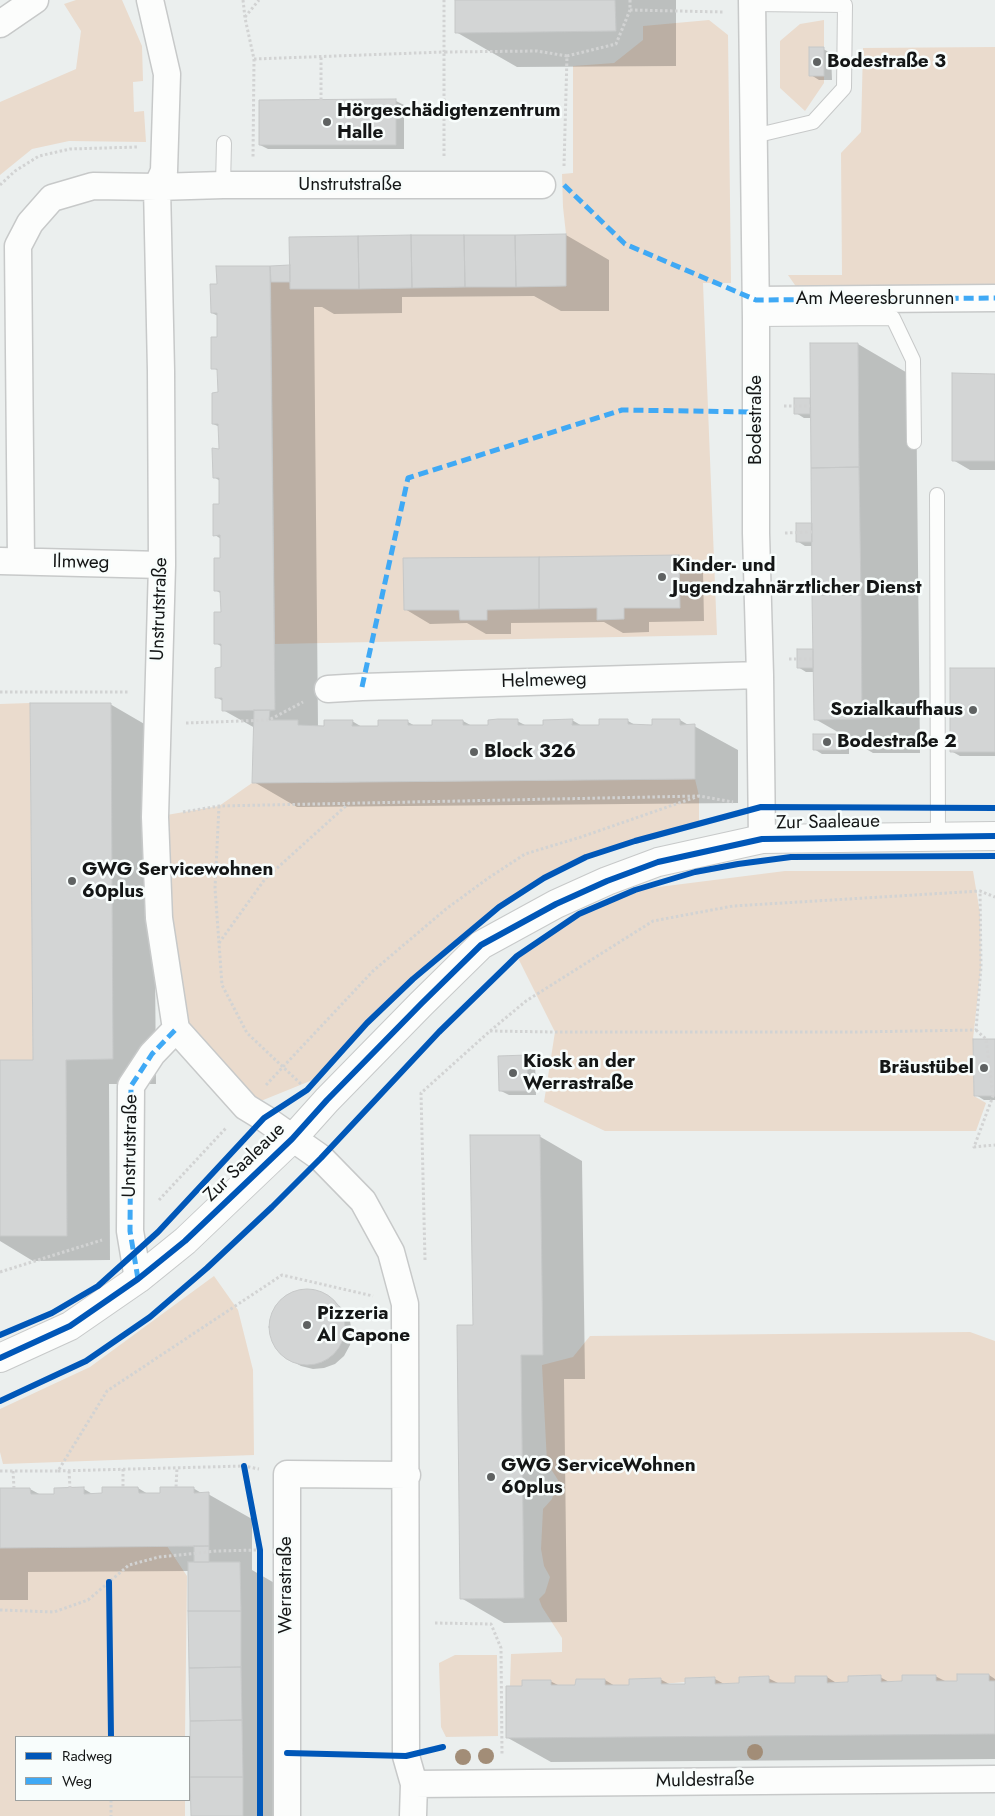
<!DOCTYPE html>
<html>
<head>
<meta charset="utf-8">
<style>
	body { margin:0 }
	#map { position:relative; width:995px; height:1816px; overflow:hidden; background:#ebefee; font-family:Jost,sans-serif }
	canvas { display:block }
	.legend { position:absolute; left:15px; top:1736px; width:175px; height:65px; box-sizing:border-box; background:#f8fdfc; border:1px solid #9da1a0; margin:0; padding:6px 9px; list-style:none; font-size:15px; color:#141616 }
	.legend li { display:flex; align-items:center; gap:10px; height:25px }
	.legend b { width:25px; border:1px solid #9da1a0 }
</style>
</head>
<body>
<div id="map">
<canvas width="995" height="1816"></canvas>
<ul class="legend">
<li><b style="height:6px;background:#0057b8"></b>Radweg</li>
<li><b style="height:6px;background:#3fa9f5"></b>Weg</li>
</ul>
</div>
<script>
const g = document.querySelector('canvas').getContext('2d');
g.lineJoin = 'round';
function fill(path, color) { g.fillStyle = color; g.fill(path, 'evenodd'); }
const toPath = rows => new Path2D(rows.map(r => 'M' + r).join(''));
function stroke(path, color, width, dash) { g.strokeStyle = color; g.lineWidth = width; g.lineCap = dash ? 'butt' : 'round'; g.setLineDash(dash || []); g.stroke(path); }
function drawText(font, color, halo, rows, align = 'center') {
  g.font = font + ' Jost,sans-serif'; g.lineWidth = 5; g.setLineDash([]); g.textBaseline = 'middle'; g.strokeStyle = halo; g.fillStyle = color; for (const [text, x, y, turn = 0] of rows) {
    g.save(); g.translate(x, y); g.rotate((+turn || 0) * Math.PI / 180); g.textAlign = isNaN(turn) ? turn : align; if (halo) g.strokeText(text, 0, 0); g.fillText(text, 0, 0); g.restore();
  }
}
fill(toPath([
	[76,0,122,0,142,46,143,81,133,82,134,112,144,111,146,142,69,141,32,149,0,175,0,102,76,69,81,31,64,4],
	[709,20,728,35,731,283,703,283,717,635,275,644,271,282,290,282,290,289,566,286,566,234,563,207,562,174,573,173,573,66,614,63,643,40,643,26],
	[824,20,824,83,805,111,780,88,780,41,800,24],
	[995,47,995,286,797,288,788,275,842,275,841,153,861,132,863,48],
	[30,703,33,1060,0,1060,0,704],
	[695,779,699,796,699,824,635,841,586,857,544,878,499,907,413,979,367,1023,320,1077,246,1107,176,1029,155,817,219,806,252,783],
	[785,871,973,871,980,913,981,967,973,1039,974,1096,986,1103,976,1131,605,1131,544,1102,555,1032,517,956,579,914,635,890],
	[214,1276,238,1310,253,1370,254,1455,3,1464,0,1452,0,1409,90,1367],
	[970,1332,995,1341,995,1681,989,1681,989,1674,957,1681,936,1681,935,1675,902,1675,902,1681,881,1682,881,1675,848,1676,848,1682,827,1683,827,1676,795,1676,795,1683,769,1683,768,1676,739,1677,739,1683,715,1684,715,1677,685,1678,685,1682,661,1684,660,1678,629,1679,629,1685,605,1685,605,1679,576,1679,575,1685,551,1685,550,1680,522,1680,522,1686,510,1686,511,1654,562,1652,562,1638,542,1607,539,1599,545,1593,550,1577,544,1566,541,1549,543,1509,552,1499,558,1480,547,1463,542,1365,573,1357,590,1336],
	[167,1546,187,1576,185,1737,16,1737,16,1800,185,1800,185,1816,0,1816,0,1548],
	[455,1655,497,1655,498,1736,446,1737,441,1727,439,1663]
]), '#eadbcd');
fill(toPath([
	[456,0,676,0,676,66,517,67,456,32],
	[823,49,831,53,832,80,819,80,811,75],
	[396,101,404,105,404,149,268,149,260,145],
	[566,235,609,260,609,311,561,311,534,296,402,297,402,313,334,314,322,307,314,307,318,727,352,721,362,727,379,727,408,722,417,727,433,727,463,721,472,726,489,726,517,721,527,726,545,726,572,720,582,726,600,726,628,721,637,726,653,726,653,720,680,720,690,726,694,726,738,750,738,803,297,807,254,782,255,728,223,710,223,701,216,697,222,669,222,647,216,643,222,613,222,594,215,590,221,559,221,539,215,535,220,505,220,481,214,477,220,450,220,427,213,424,219,393,219,371,213,368,219,338,218,316,212,313,218,285,218,267,291,267],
	[858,344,916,378,920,753,873,753,849,739,849,754,822,754,814,749,814,735,843,735,815,719,814,672,806,672,798,667,814,651,813,546,805,546,797,541,813,524,812,418,804,418,796,413,796,399,812,399],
	[995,375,995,470,970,470,953,460],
	[678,556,703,571,704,621,649,622,649,632,623,633,604,622,511,623,511,634,486,634,467,623,430,624,405,609],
	[995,669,995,756,960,756,951,751],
	[110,704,153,729,156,1084,109,1084,110,1260,33,1261,0,1241,0,1061,34,1061],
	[995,1040,995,1100,984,1100,976,1095],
	[527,1056,535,1061,536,1095,509,1095,501,1091,500,1057],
	[539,1136,582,1161,585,1379,564,1379,567,1622,504,1623,461,1598,474,1326],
	[302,1291,315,1291,335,1302,344,1310,350,1321,352,1333,350,1345,344,1356,335,1364,324,1368,313,1369,301,1366,292,1361,282,1355,275,1345,271,1335,270,1323,274,1312,280,1302,290,1295],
	[138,1488,148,1494,162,1494,193,1488,203,1494,208,1494,252,1519,252,1570,283,1588,285,1816,192,1816,189,1571,28,1572,28,1600,0,1600,0,1496,30,1489,41,1495,55,1495,84,1489,94,1495],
	[989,1675,995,1679,995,1759,551,1762,508,1738,524,1687,550,1681,560,1686,576,1686,605,1680,615,1686,630,1686,660,1679,671,1685,687,1685,686,1679,715,1679,726,1685,740,1684,768,1678,780,1684,796,1684,827,1677,838,1684,849,1683,880,1677,891,1683,935,1676,947,1682,958,1682]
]), '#0003');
const building = toPath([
	[455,0,615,0,616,31,455,33,455,0],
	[809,47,824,47,824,76,809,76,809,47],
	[396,99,396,145,259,145,259,100,396,99],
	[566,234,566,286,516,287,515,235,566,234],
	[411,235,464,235,465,287,412,288,411,235],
	[411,235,412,288,359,289,358,236,411,235],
	[464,235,515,235,516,287,465,287,464,235],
	[358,236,359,289,290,289,289,237,358,236],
	[290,265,290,282,271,282,270,266,290,265],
	[216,266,270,266,275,710,222,711,222,698,215,698,215,668,221,667,221,644,214,644,214,612,221,612,220,591,214,591,214,558,220,558,220,535,213,536,213,504,219,504,219,478,213,478,212,448,219,449,218,424,212,424,212,393,218,392,217,369,211,369,211,337,217,337,217,313,211,313,210,284,217,284,216,266],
	[810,343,858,343,859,467,811,468,810,343],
	[952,373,995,374,995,461,952,461,952,373],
	[794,398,810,398,810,414,794,414,794,398],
	[859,467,861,595,812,595,811,468,859,467],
	[796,523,812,523,812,542,796,542,796,523],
	[679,555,680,608,624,608,624,619,597,620,597,608,539,609,539,557,679,555],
	[539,557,539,609,487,610,487,620,460,620,459,610,404,610,403,558,539,557],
	[812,595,861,595,862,719,814,720,812,595],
	[797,649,813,649,813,668,797,668,797,649],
	[950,668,995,668,995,752,950,752,950,668],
	[30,703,111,703,113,1059,66,1060,67,1236,0,1236,0,1060,33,1060,30,703],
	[254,710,270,710,269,720,298,720,298,725,324,726,324,720,353,720,352,726,378,726,378,720,408,720,408,725,432,725,432,720,463,720,463,725,488,725,488,720,498,719,518,719,518,725,543,725,543,720,573,719,572,725,599,725,599,719,628,719,628,724,652,725,652,719,680,719,680,725,695,724,695,779,252,783,254,710],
	[813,734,841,734,841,750,813,750,813,734],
	[973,1039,995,1039,995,1096,974,1096,973,1039],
	[527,1055,528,1091,499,1091,498,1056,527,1055],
	[470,1135,540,1135,543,1355,521,1355,524,1598,460,1599,457,1325,473,1325,470,1135],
	'269 1327a38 38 0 1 1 76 0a38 38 0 1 1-76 0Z',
	[84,1487,84,1494,102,1493,102,1487,138,1487,139,1493,160,1493,160,1487,194,1487,194,1493,209,1492,209,1546,0,1548,0,1488,30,1488,31,1494,54,1494,54,1488,84,1487],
	[194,1546,209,1546,209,1562,194,1562,194,1546],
	[188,1562,240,1562,241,1611,188,1611,188,1562],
	[188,1611,241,1611,241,1667,189,1668,188,1611],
	[241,1667,242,1720,190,1721,189,1668,241,1667],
	[957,1674,989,1674,989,1681,995,1681,995,1734,506,1738,506,1686,522,1686,522,1680,551,1680,551,1685,575,1685,576,1679,605,1679,605,1685,629,1685,629,1679,661,1678,661,1684,685,1684,685,1678,715,1677,715,1684,739,1683,739,1677,769,1676,769,1683,795,1683,795,1676,827,1676,827,1683,848,1682,848,1676,881,1675,881,1682,902,1681,902,1675,936,1675,936,1681,957,1681,957,1674],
	[242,1720,243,1777,190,1777,190,1721,242,1720],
	[190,1777,243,1777,243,1816,191,1816,190,1777]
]);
fill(building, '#d3d5d5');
stroke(building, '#c6c8c8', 1);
const lane = toPath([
	[752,4,845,5,844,88,813,122,754,136],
	[223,185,224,143],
	[756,319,893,318,913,360,914,442],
	[937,495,938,837]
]);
const street = toPath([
	[150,0,167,74,164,171,157,187,161,371,162,565,155,817,159,918,176,1029,246,1107,264,1118,321,1158,363,1201,391,1252,405,1304,406,1756,414,1784,413,1816],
	[752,0,756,319,756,533,760,675,762,839],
	[0,24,35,0],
	[756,300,995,298],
	[0,561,162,565],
	[21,561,18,246,30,223,52,198,93,186,157,187,223,185,542,185],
	[328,689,362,687,760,675],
	[138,1279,130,1231,131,1086,152,1054,176,1029],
	[414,1784,995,1779],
	[287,1816,287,1474,407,1475]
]);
const secondary = toPath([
	[0,1358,70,1326,138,1279,185,1241,292,1139,327,1100,421,1004,481,945,556,904,607,881,658,862,762,839,995,836]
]);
stroke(lane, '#c7c9c9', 16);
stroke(street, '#c7c9c9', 29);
stroke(secondary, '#c7c9c9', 30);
stroke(toPath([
	[243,0,245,18,254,59,253,158],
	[630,0,630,10,724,12],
	[245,17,259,0],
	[254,59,444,52,444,0],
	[321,100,321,56],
	[444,156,444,52,537,51,567,56],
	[564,166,567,56,616,44,630,10],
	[0,185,15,171,39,156,70,149,138,147],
	[784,406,810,406],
	[785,533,812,532],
	[789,659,813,659],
	[0,692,130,692],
	[186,723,269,720,303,702],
	[219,806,215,888,222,985,247,1033,301,1084],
	[183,812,219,806,699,796,733,802],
	[219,943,265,879,348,804],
	[976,1030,986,1039,993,1096,974,1147,995,1145],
	[490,1031,555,1032,856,1032,976,1030,981,967,980,891],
	[266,1085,373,971,446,909,487,879,525,854,581,837,699,796],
	[159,1200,226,1128],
	[425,1260,421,1093,490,1031,526,1001,653,921,733,906,980,891,995,897],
	[0,1272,102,1240],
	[244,1466,256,1529],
	[123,1469,123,1488],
	[0,1471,58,1471,107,1391,282,1275,373,1296],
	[13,1471,14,1488],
	[58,1471,244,1466,259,1469],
	[69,1471,70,1488],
	[176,1487,177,1468],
	[109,1583,111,1737],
	[0,1610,54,1612,88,1600,129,1565,159,1557,217,1551,258,1550],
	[435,1623,491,1624,501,1648,502,1754],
	[111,1800,111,1816]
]), '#d2d3d3', 3, [2.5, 2.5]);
stroke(lane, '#fcfdfc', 14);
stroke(street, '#fcfdfc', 26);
stroke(secondary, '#fcfdfc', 28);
stroke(toPath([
	[564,185,625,244,756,300,995,298],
	[362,687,408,478,622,410,755,412],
	[138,1279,130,1231,131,1086,152,1054,176,1029]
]), '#3fa9f5', 5, [10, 5]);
stroke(toPath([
	[0,1335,52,1313,98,1286,158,1232,264,1118,307,1090,367,1023,413,979,499,907,544,878,586,857,635,841,761,807,995,808],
	[0,1358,70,1326,138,1279,185,1241,292,1139,327,1100,421,1004,481,945,556,904,607,881,658,862,762,839,995,836],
	[0,1401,86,1361,150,1317,207,1268,272,1207,321,1158,439,1032,517,956,579,914,635,890,695,872,738,864,791,857,995,856],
	[244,1466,260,1550,260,1816],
	[109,1582,111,1737],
	[287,1753,406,1756,443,1747]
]), '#0057b8', 6);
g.fillStyle = '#a28d77';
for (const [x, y] of [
	[755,1752],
	[486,1756],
	[463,1757]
]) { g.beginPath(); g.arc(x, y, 8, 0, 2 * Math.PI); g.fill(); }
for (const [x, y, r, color] of [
	[817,62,5,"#5f6262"],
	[327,122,5,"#5f6262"],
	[662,577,5,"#5f6262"],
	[973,710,5,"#5f6262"],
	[827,742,5,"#5f6262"],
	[474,752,5,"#5f6262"],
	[72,881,5,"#5f6262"],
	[984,1068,5,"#5f6262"],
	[513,1073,5,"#5f6262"],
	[307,1325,5,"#5f6262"],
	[491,1477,5,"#5f6262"]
]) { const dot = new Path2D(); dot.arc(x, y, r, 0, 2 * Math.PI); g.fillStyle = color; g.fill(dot); stroke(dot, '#f8fdfc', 2); }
drawText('bold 19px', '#141616', '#f8fdfc', [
	["Bodestraße 3",827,62],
	["Hörgeschädigtenzentrum",337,111],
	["Halle",337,133],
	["Kinder- und",672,566],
	["Jugendzahnärztlicher Dienst",672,588],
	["Sozialkaufhaus",963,710,"right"],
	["Bodestraße 2",837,742],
	["Block 326",484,752],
	["GWG Servicewohnen",82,870],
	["60plus",82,892],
	["Kiosk an der",523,1062],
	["Werrastraße",523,1084],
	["Bräustübel",974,1068,"right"],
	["Pizzeria",317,1314],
	["Al Capone",317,1336],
	["GWG ServiceWohnen",501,1466],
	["60plus",501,1488]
], 'left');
drawText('19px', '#141616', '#f8fdfc', [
	["Unstrutstraße",350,185],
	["Am Meeresbrunnen",875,299],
	["Bodestraße",756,420,-90],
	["Ilmweg",81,563,1],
	["Unstrutstraße",160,609,-88],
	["Helmeweg",544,681,-2],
	["Zur Saaleaue",828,823,-1],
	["Unstrutstraße",131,1146,-89],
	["Zur Saaleaue",245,1163,-44],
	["Werrastraße",286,1585,-90],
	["Muldestraße",705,1781,-1]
]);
</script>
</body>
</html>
